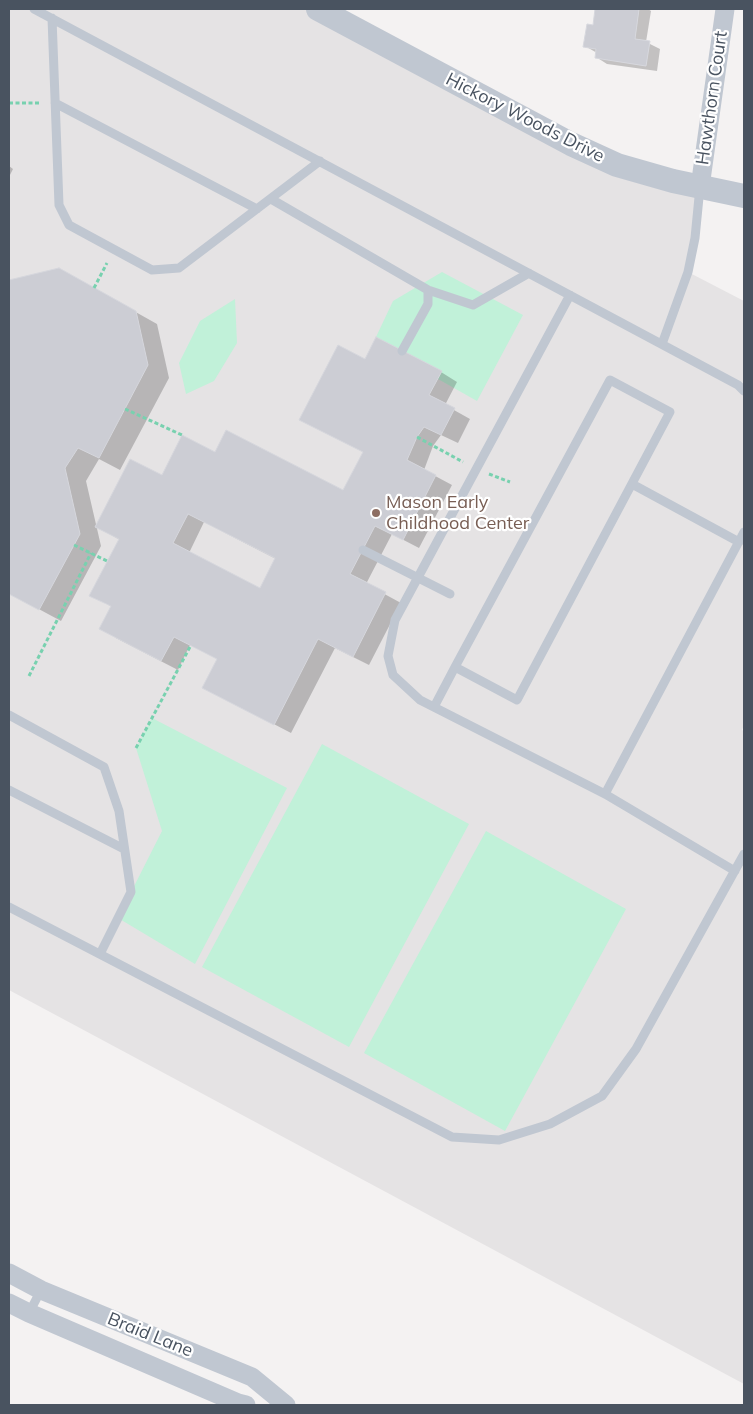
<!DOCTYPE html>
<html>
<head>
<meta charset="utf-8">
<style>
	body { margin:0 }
	#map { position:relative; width:753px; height:1414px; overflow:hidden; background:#f4f2f2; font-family:Mulish,sans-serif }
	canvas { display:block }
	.frame { position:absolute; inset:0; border:10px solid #495360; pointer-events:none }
</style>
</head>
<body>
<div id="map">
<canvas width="753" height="1414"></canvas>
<div class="frame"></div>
</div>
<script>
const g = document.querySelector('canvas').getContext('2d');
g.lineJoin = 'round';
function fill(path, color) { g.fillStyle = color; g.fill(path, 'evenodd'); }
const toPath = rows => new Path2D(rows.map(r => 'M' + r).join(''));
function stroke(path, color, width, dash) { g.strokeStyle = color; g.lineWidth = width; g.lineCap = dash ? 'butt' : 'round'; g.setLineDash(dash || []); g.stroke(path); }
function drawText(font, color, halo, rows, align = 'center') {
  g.font = font + ' Mulish,sans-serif'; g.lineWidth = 4.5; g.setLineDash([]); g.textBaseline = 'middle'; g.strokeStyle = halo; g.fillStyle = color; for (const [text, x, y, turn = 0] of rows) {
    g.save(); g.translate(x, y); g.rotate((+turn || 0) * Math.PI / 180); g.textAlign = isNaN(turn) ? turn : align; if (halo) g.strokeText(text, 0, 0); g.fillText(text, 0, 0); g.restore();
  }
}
fill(toPath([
	[9,9,318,9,571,144,700,187,688,272,744,301,744,725,742,730,744,731,744,1384,9,990]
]), '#e5e3e4');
fill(toPath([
	[442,272,523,315,477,401,438,379,376,337,393,301],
	[235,299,237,343,214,381,186,394,179,363,200,321],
	[152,718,287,788,195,964,118,918,162,831,136,748],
	[322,744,469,824,349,1047,202,967],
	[486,831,626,909,505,1131,364,1053]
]), '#c1f1d9');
fill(toPath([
	[597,9,607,11,608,9,648,9,651,11,646,42,660,49,657,71,607,64,596,57,597,53,585,46,594,26],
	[9,166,13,169,9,177],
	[59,269,157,324,169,378,120,470,99,459,86,481,101,546,61,621,9,593,9,281],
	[365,361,441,372,457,382,445,405,470,419,458,443,441,435,433,446,424,470,452,485,419,548,392,534,366,584,401,603,369,665,335,648,291,733,220,696,218,659,190,645,178,670,116,638,112,607,91,595,120,540,97,527,162,476,216,453,344,491,363,454],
	[204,522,276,559,261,590,189,553]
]), '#0003');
const building = toPath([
	[595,9,639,9,635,39,650,41,646,66,595,58,596,49,583,47,587,24,593,25,595,9],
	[59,268,136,311,148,365,99,458,78,448,65,468,80,534,39,610,9,594,9,280,59,268],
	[376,337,442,371,429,395,455,408,441,435,424,427,417,437,407,460,436,475,403,540,375,526,350,574,386,592,353,657,318,639,274,725,202,688,217,659,174,637,161,661,99,629,111,606,89,596,119,539,95,527,130,459,162,475,182,435,215,452,226,430,343,490,363,452,299,420,338,345,365,359,376,337],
	[188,514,275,558,260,588,173,543,188,514]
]);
fill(building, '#cccdd4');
stroke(building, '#d6d7dd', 1);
stroke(toPath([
	[9,103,40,103],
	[94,288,107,263],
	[125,409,182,435],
	[417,437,463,462],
	[489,474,510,482],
	[74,545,107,561],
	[29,676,91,553],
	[136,748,191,645]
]), '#78d1af', 3, [4, 2.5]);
stroke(toPath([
	[34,9,738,385,744,391],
	[52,18,59,205,69,225,152,270,179,268,320,161],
	[55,103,257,209],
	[271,199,428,290,473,305,529,273],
	[570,295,395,620,388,656,393,675,420,700,605,794,735,871],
	[662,344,688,272,695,238,700,187],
	[402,351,428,304,428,290],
	[632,484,739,542],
	[363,550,450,594],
	[434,707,455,667,610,380,670,412,517,700,455,667],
	[9,715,104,767,119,811,131,892,100,954],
	[9,790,124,849],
	[605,794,744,532],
	[9,907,452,1137,499,1140,550,1124,602,1096,636,1049,744,854],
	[29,1313,41,1290]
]), '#c0c7d1', 9);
stroke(toPath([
	[700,187,725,9],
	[9,1273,41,1290,252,1377,286,1405],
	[9,1303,29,1313,238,1403,246,1405]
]), '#c0c7d1', 19);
stroke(toPath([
	[318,9,571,144,617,165,673,181,744,196]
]), '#c0c7d1', 24);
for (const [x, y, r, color] of [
	[376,513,5,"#8d6e63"]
]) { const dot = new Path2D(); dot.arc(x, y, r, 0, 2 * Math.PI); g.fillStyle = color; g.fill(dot); stroke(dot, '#fff', 2); }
drawText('18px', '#495360', '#fff', [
	["Hawthorn Court",712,98,-82],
	["Hickory Woods Drive",525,118,27],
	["Braid Lane",150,1335,22]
]);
drawText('18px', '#785e54', '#fff', [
	["Mason Early",386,503],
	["Childhood Center",386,524]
], 'left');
</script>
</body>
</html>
